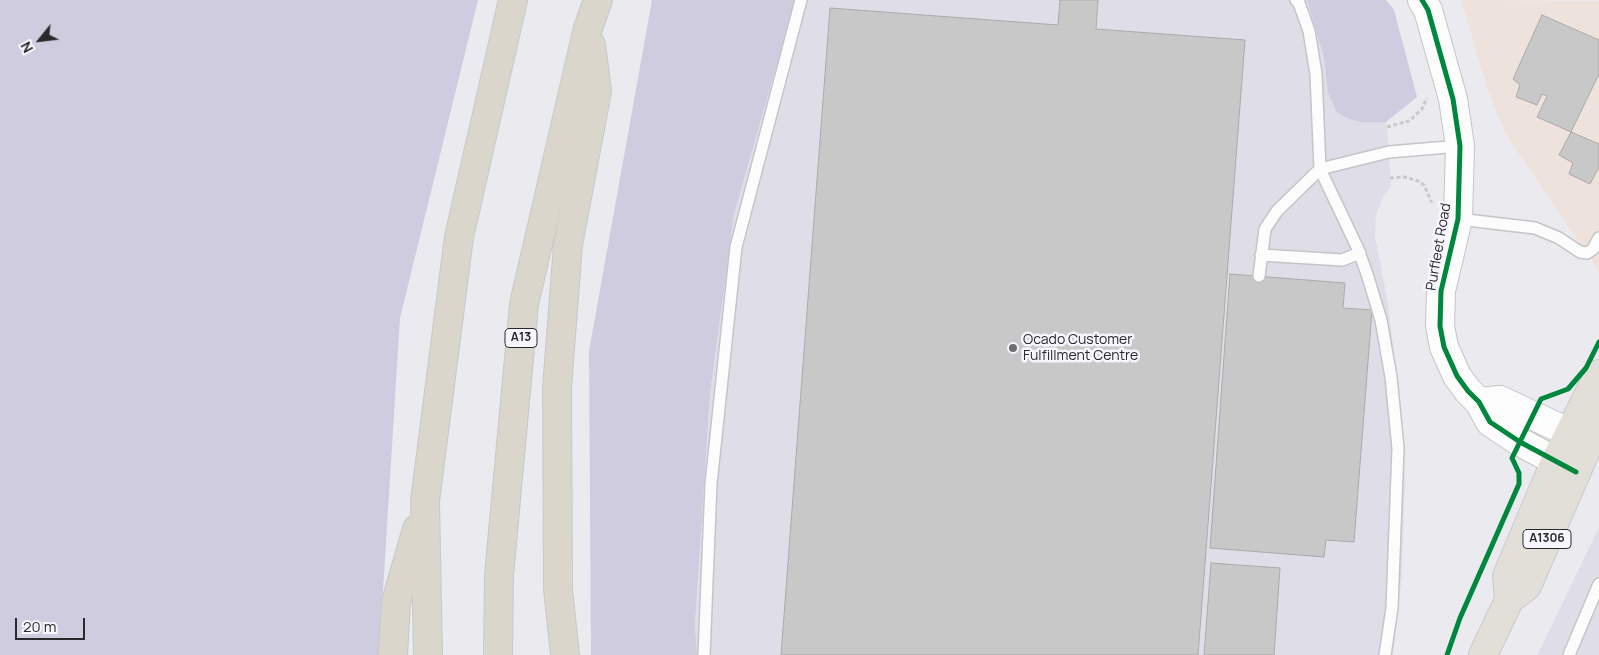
<!DOCTYPE html>
<html>
<head>
<meta charset="utf-8">
<style>
	body { margin:0 }
	#map { position:relative; width:1599px; height:655px; overflow:hidden; background:#ebebef; font-family:Manrope,sans-serif }
	canvas { display:block }
	.north { position:absolute; left:15px; top:15px; width:50px; height:50px; -webkit-text-stroke:4px #f7f6fe; paint-order:stroke; rotate:241deg; font-size:14px; font-weight:700; line-height:20px; text-align:center; color:#29292c }
	.north::after { content:''; display:block; margin:auto; width:18px; height:22px; background:#29292c; clip-path:polygon(50% 0,100% 100%,50% 72%,0 100%) }
	.scale { position:absolute; left:15px; top:618px; width:70px; height:22px; box-sizing:border-box; border:2px solid #29292c; border-top:0; padding-left:6px; font-size:15px; line-height:18px; white-space:nowrap; color:#29292c; -webkit-text-stroke:4px #f7f6fe; paint-order:stroke }
</style>
</head>
<body>
<div id="map">
<canvas width="1599" height="655"></canvas>
<div class="north">N</div>
<div class="scale">20 m</div>
</div>
<script>
const g = document.querySelector('canvas').getContext('2d');
g.lineJoin = 'round';
function fill(path, color) { g.fillStyle = color; g.fill(path, 'evenodd'); }
const toPath = rows => new Path2D(rows.map(r => 'M' + r).join(''));
function stroke(path, color, width, dash) { g.strokeStyle = color; g.lineWidth = width; g.lineCap = dash ? 'butt' : 'round'; g.setLineDash(dash || []); g.stroke(path); }
function drawText(font, color, halo, rows, align = 'center') {
  g.font = font + ' Manrope,sans-serif'; g.lineWidth = 5; g.setLineDash([]); g.textBaseline = 'middle'; g.strokeStyle = halo; g.fillStyle = color; for (const [text, x, y, turn = 0] of rows) {
    g.save(); g.translate(x, y); g.rotate((+turn || 0) * Math.PI / 180); g.textAlign = isNaN(turn) ? turn : align; if (halo) g.strokeText(text, 0, 0); g.fillText(text, 0, 0); g.restore();
  }
}
fill(toPath([
	[1461,0,1599,1,1599,272,1506,135,1487,88]
]), '#eee3dc');
fill(toPath([
	[795,0,1307,0,1324,58,1328,93,1360,122,1386,122,1387,127,1391,186,1384,195,1376,215,1375,236,1388,304,1401,412,1405,476,1402,575,1393,655,697,655,695,624,710,394,734,213],
	[1599,527,1599,655,1538,655,1538,654]
]), '#dfdee8');
fill(toPath([
	[0,0,478,0,400,318,379,655,0,655],
	[652,0,795,0,734,214,710,394,695,624,697,655,591,655,589,351],
	[1307,0,1386,0,1394,10,1417,97,1386,122,1360,122,1347,118,1337,112,1328,93,1324,58]
]), '#ceccde');
const building = toPath([
	[1060,0,1098,0,1096,29,1245,40,1198,655,781,655,830,8,1058,25,1060,0],
	[1542,15,1599,40,1599,74,1571,132,1537,117,1547,96,1542,94,1537,105,1516,97,1520,85,1513,79,1542,15],
	[1571,132,1599,144,1599,167,1590,184,1569,174,1573,163,1559,155,1571,132],
	[1230,274,1345,283,1343,308,1372,310,1354,542,1326,540,1324,557,1210,548,1230,274],
	[1211,563,1280,568,1274,655,1204,655,1211,563]
]);
fill(building, '#c9c8c9');
stroke(building, '#abaaab', 1);
const service = toPath([
	[1296,0,1299,3,1309,31,1316,74,1320,169,1358,249,1367,274,1381,320,1391,377,1398,448,1392,608,1385,655],
	[1458,219,1535,228,1559,238,1580,252,1587,253,1593,249,1599,238],
	[1261,255,1342,260,1360,253],
	[1259,276,1265,229,1277,211,1320,169,1389,152,1460,146],
	[704,655,711,484,736,247,801,0],
	[1569,655,1599,584]
]);
const tertiary = toPath([
	[1422,0,1428,10,1453,99,1460,146,1458,219,1441,291,1440,326,1444,347,1457,376,1468,391,1479,402,1490,422,1520,442,1576,472],
	[1479,402,1500,400,1589,442]
]);
const primary = toPath([
	[1509,600,1507,576,1555,462,1599,374],
	[1483,655,1509,600,1527,586,1599,420]
]);
const trunk = toPath([
	[393,655,396,602,417,529],
	[428,655,425,501,459,237,513,0],
	[498,655,499,575,524,304,588,28,598,0],
	[565,655,558,589,557,388,568,245,597,91,591,45]
]);
stroke(service, '#c5c5c8', 14);
stroke(tertiary, '#c5c5c8', 30);
stroke(primary, '#c9c9cb', 30);
stroke(trunk, '#c9c9cb', 30);
stroke(toPath([
	[1387,127,1409,121,1422,109,1427,98],
	[1390,178,1405,177,1418,181,1424,185,1432,203]
]), '#cacacc', 3, [4, 2.5]);
stroke(service, '#fcfcfd', 11);
stroke(tertiary, '#fcfcfd', 28);
stroke(primary, '#e2dfd8', 28);
stroke(trunk, '#dad6cc', 28);
stroke(toPath([
	[1422,0,1428,10,1453,99,1460,146,1458,219,1441,291,1440,326,1444,347,1457,376,1468,391,1479,402,1490,422,1520,442,1576,472],
	[1447,655,1460,618,1519,484,1519,473,1512,458,1541,399,1568,389,1586,368,1599,342]
]), '#00873e', 5);
for (const [x, y, r, color] of [
	[1013,348,5,"#6d6d70"]
]) { const dot = new Path2D(); dot.arc(x, y, r, 0, 2 * Math.PI); g.fillStyle = color; g.fill(dot); stroke(dot, '#f7f6fe', 2); }
for (const [x, y, w] of [
	[521,338,32],
	[1547,539,48]
]) { const box = new Path2D(); box.roundRect(x - w / 2, y - 9.5, w, 19, 4); g.fillStyle = '#f7f6fe'; g.fill(box); stroke(box, '#29292c', 1); }
drawText('bold 12px', '#29292c', null, [
	["A13",521,338],
	["A1306",1547,539]
]);
drawText('14px', '#29292c', '#f7f6fe', [
	["Purfleet Road",1439,247,-80]
]);
drawText('14px', '#29292c', '#f7f6fe', [
	["Ocado Customer",1023,340],
	["Fulfillment Centre",1023,356]
], 'left');
</script>
</body>
</html>
